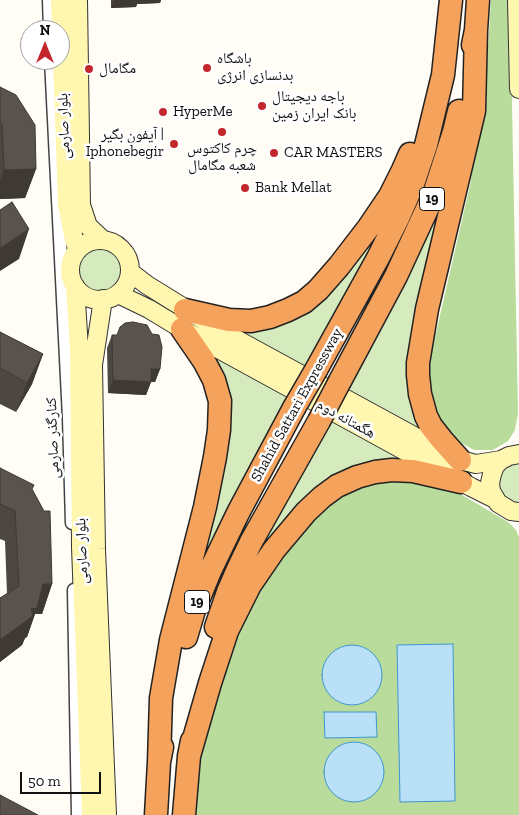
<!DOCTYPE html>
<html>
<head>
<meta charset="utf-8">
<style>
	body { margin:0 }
	#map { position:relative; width:519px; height:815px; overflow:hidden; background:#fffdf5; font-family:"Zilla Slab",serif }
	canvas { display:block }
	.north { position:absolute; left:20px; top:20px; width:50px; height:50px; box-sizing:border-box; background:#fff; border:1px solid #a0a0a0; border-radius:50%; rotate:0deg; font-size:14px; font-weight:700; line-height:20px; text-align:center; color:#111 }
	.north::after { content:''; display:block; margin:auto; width:18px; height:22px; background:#c4262e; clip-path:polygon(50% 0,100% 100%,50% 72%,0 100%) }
	.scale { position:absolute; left:20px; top:772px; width:81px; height:22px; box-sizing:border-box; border:2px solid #111; border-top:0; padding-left:6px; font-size:15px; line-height:18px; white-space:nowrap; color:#111; -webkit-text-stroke:4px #fff; paint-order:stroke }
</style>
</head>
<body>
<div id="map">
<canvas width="519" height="815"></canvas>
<div class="north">N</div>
<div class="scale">50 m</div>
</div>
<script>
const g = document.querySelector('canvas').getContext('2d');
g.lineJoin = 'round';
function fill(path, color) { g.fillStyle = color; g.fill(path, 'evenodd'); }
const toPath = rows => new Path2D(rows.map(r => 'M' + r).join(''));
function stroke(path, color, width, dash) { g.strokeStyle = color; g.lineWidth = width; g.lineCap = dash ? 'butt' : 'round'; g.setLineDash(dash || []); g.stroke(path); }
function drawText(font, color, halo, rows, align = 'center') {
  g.font = font + ' "Zilla Slab","Noto Naskh Arabic",serif'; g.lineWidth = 5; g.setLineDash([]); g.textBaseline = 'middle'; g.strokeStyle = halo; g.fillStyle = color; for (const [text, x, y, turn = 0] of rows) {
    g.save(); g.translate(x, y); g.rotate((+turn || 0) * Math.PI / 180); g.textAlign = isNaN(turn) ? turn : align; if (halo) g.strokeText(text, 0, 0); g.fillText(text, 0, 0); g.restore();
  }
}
fill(toPath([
	[452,166,416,324,427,434,347,394,404,281],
	[401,195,304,370,215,323,275,322],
	'79 269a21 21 0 1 1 42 0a21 21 0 1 1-42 0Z',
	[199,346,291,395,180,620,226,427],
	[334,419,436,474,235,597,257,550,298,482],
	[519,462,519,507,502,500,496,480,503,467]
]), '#d5ebbd');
fill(toPath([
	[491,0,510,0,518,413,515,430,508,441,493,450,474,450,463,444,447,430,437,414,430,396,428,377,430,359,470,185,485,95],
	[375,475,452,489,508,522,516,530,519,537,519,815,195,815,199,769,209,697,243,608,325,500]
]), '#b9dc9c');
const water = toPath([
	[453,644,455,801,400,802,397,645,453,644],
	'322 675a30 30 0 1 1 60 0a30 30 0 1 1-60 0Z',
	[324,712,376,712,377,737,325,738,324,712],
	'324 772a30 30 0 1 1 60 0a30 30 0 1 1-60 0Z'
]);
fill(water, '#b9e0f7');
stroke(water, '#3f96cf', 1);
const street = toPath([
	[49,0,50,30],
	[51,60,69,418,72,523],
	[74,590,78,815]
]);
const secondary = toPath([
	[60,0,67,205,74,240,78,250],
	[78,0,81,205,88,226,103,240],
	[517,0,519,89],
	'70 270a30 30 0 1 1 60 0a30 30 0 1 1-60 0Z',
	[130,272,147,285,223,332,445,453,460,460,476,464,501,460],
	[75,286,79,349,81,547,91,815],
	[118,294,149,309,182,329,471,487,495,499],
	[103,299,93,365,96,549,107,815],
	[519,454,509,456,501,460,495,466,492,474,490,483,491,491,498,503,511,511,519,512]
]);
const highway = toPath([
	[473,45,476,30,478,0],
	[185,310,229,320,251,321,270,317,288,310,304,302,318,290,339,266,369,227,390,196,403,170,410,154],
	[316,370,378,258,398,218,413,184,426,145,443,75,451,0],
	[340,381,396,276,434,194,454,132,459,111],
	[460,460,442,440,431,426,426,416,420,394,418,375,418,363,427,309,474,111,476,30],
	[216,627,228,592,239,567,251,542,319,421],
	[186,637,194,610,210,571,238,513,294,408],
	[189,756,210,683,227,631,250,585,274,550,306,512,322,497,337,486,357,477,375,472,392,470,413,471,461,482],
	[159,762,161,698,171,640,205,507,215,457,219,430,220,401,214,380,204,361,182,329],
	[156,815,159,762,162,747],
	[184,815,189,756,192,741]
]);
stroke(street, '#444', 15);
stroke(secondary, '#333', 20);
stroke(highway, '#222', 25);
stroke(street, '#fff', 12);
stroke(secondary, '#fff6b0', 18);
stroke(highway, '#f5a25d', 22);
const highwayBridge = toPath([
	[294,408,316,370],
	[319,421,340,381]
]);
stroke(highwayBridge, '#222', 25, []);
stroke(highwayBridge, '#f5a25d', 22);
fill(toPath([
	[111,0,161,0,160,3,137,4,136,7,111,8],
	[0,87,36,169,25,198,0,199],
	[0,332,43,354,32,384,16,412,0,404],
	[112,335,117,335,160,369,155,382,151,382,146,395,108,393,107,348],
	[0,468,32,490,52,584,42,614,35,614,27,637,25,638,22,645,0,662,0,598,7,594,5,541,0,539]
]), '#4d4742');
fill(toPath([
	[114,0,161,0,160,3,137,4,136,7,111,8],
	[36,169,25,198,0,199,0,180,4,170],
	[29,229,19,259,0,271,0,248],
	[43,354,32,384,16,412,27,383],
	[151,369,160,369,155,382,150,382,151,382,146,395,108,393,113,380],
	[43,584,52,584,42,614,35,614,27,637,25,638,22,645,0,662,0,640,31,609]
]), '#3f3936');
const building = toPath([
	[0,87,16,95,35,125,36,169,4,170,2,124,0,122,0,87],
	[12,202,29,229,0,248,0,210,12,202],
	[133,322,147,325,152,334,159,335,162,347,160,369,151,369,151,382,113,380,112,335,117,335,120,327,125,323,133,322],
	[0,332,43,354,27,383,0,368,0,332],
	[0,468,34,485,32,489,44,511,50,511,52,584,43,584,37,608,31,609,33,616,0,640,0,598,19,586,15,511,0,504,0,468],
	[0,795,38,815,0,815,0,795]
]);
fill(building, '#5a524d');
stroke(building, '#3f3936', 1);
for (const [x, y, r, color] of [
	[207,68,5,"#c4262e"],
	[89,69,5,"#c4262e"],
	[262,106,5,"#c4262e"],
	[163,112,5,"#c4262e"],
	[222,132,5,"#c4262e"],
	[174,144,5,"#c4262e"],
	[274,153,5,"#c4262e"],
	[245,188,5,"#c4262e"]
]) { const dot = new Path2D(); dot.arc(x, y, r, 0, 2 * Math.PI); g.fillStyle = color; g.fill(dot); stroke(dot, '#fff', 2); }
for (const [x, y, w] of [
	[432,199,25],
	[197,602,25]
]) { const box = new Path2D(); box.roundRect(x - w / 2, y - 11.5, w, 23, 4); g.fillStyle = '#fff'; g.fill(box); stroke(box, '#111', 1); }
drawText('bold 14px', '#111', null, [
	["19",432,199],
	["19",197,602]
]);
drawText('15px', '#111', '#fff', [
	["باشگاه",217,59],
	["بدنسازی انرژی",217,76],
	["مگامال",99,69],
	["باجه دیجیتال",272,97],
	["بانک ایران زمین",272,114],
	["HyperMe",173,112],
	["آیفون بگیر |",164,135,"right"],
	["Iphonebegir",164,152,"right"],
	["چرم کاکتوس",222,149,"center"],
	["شعبه مگامال",222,166,"center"],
	["CAR MASTERS",284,153],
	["Bank Mellat",255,188]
], 'left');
drawText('15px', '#111', '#fff', [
	["بلوار صارمی",64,126,-92],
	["Shahid Sattari Expressway",297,405,-61],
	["هگمتانه دوم",346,419,29],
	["کنارگذر صارمی",53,438,-92],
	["بلوار صارمی",82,551,-92]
]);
</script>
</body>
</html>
